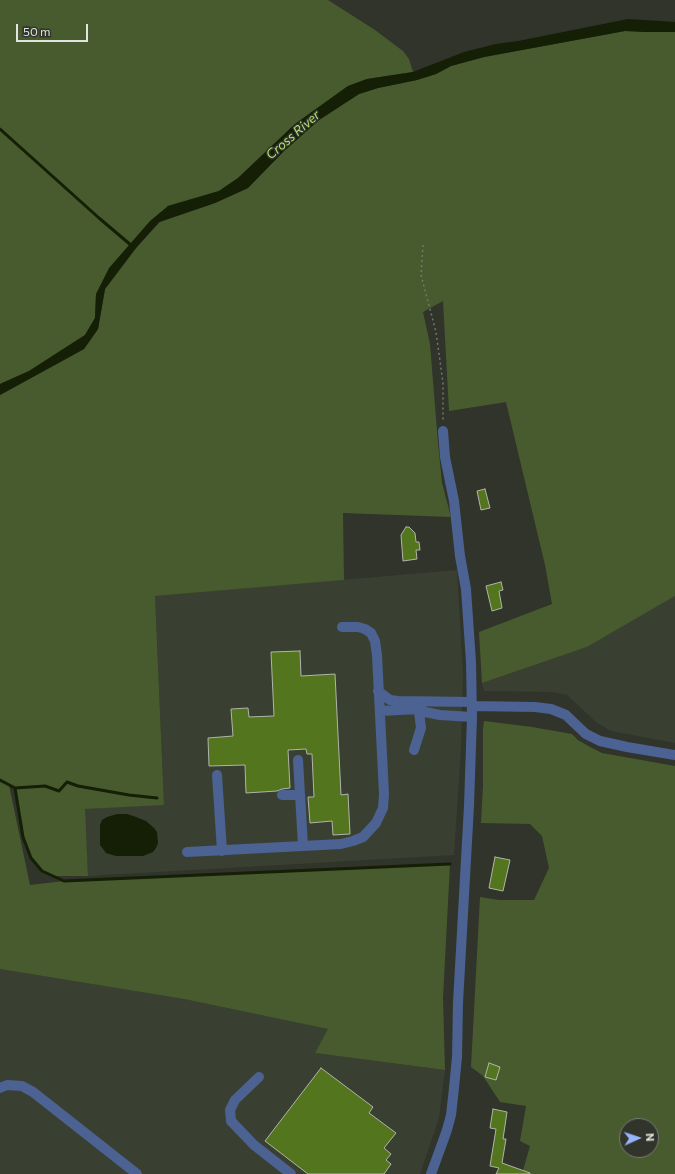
<!DOCTYPE html>
<html>
<head>
<meta charset="utf-8">
<style>
	body { margin:0 }
	#map { position:relative; width:675px; height:1174px; overflow:hidden; background:#30342b; font-family:Commissioner,sans-serif }
	canvas { display:block }
	.north { position:absolute; left:619px; top:1118px; width:40px; height:40px; box-sizing:border-box; background:#30342b; border:1px solid #777b73; border-radius:50%; rotate:87deg; font-size:11px; font-weight:700; line-height:16px; text-align:center; color:#e2e5df }
	.north::after { content:''; display:block; margin:auto; width:14px; height:18px; background:#95b6fd; clip-path:polygon(50% 0,100% 100%,50% 72%,0 100%) }
	.scale { position:absolute; left:16px; top:24px; width:72px; height:18px; box-sizing:border-box; border:2px solid #e2e5df; border-top:0; padding-left:5px; font-size:12px; line-height:14px; white-space:nowrap; color:#e2e5df; -webkit-text-stroke:3px #30342b; paint-order:stroke }
</style>
</head>
<body>
<div id="map">
<canvas width="675" height="1174"></canvas>
<div class="north">N</div>
<div class="scale">50 m</div>
</div>
<script>
const g = document.querySelector('canvas').getContext('2d');
g.lineJoin = 'round';
function fill(path, color) { g.fillStyle = color; g.fill(path, 'evenodd'); }
const toPath = rows => new Path2D(rows.map(r => 'M' + r).join(''));
function stroke(path, color, width, dash) { g.strokeStyle = color; g.lineWidth = width; g.lineCap = dash ? 'butt' : 'round'; g.setLineDash(dash || []); g.stroke(path); }
function drawText(font, color, halo, rows, align = 'center') {
  g.font = font + ' Commissioner,sans-serif'; g.lineWidth = 3; g.setLineDash([]); g.textBaseline = 'middle'; g.strokeStyle = halo; g.fillStyle = color; for (const [text, x, y, turn = 0] of rows) {
    g.save(); g.translate(x, y); g.rotate((+turn || 0) * Math.PI / 180); g.textAlign = isNaN(turn) ? turn : align; if (halo) g.strokeText(text, 0, 0); g.fillText(text, 0, 0); g.restore();
  }
}
fill(toPath([
	[457,570,463,675,461,749,454,855,88,876,84,809,164,804,155,596],
	[675,596,675,743,611,731,596,722,567,695,553,692,484,691,482,683,587,647],
	[0,969,184,999,329,1029,315,1053,445,1070,439,1118,420,1174,0,1174]
]), '#394031');
fill(toPath([
	[0,0,328,0,375,30,403,51,409,59,413,72,367,79,348,86,295,124,238,178,219,191,168,206,96,294,95,318,85,335,29,371,0,384],
	[625,31,646,32,675,32,675,596,587,647,482,683,479,632,552,604,545,565,506,402,449,411,443,301,423,312,430,344,438,443,442,483,451,517,343,513,344,580,155,596,164,805,85,809,88,876,53,876,42,871,31,858,23,837,15,788,9,785,30,885,64,881,450,864,443,998,445,1070,315,1053,328,1029,184,999,0,969,0,395,84,349,98,329,105,289,136,248,160,222,215,203,248,188,283,152,319,120,359,94,378,88,417,80,436,74,451,66,484,57],
	[484,721,532,727,572,734,578,740,590,747,602,753,675,766,675,1174,522,1174,530,1146,520,1141,526,1106,500,1102,483,1076,471,1067,480,897,499,900,534,900,549,868,542,836,530,824,481,823,483,785,483,729],
	[627,1126,651,1126,651,1150,627,1150]
]), '#485b2e');
fill(toPath([
	[628,19,675,22,675,32,646,32,625,31,484,57,451,66,436,74,417,80,378,88,359,94,319,120,283,152,248,188,215,203,159,222,136,248,105,289,98,329,84,349,0,395,0,384,29,371,85,335,95,318,96,294,109,268,150,221,168,206,219,191,238,178,295,124,348,86,367,79,413,72,464,52,496,44,518,41],
	[117,814,127,814,136,817,146,821,154,828,157,832,158,843,156,848,153,852,143,856,116,856,106,853,100,845,100,825,102,820,107,817]
]), '#141f05');
stroke(toPath([
	[0,129,99,218,132,246],
	[0,780,15,788,23,837,31,858,42,871,64,881,450,864],
	[15,788,45,786,59,791,67,782,78,786,129,795,157,798]
]), '#141f05', 3);
const building = toPath([
	[485,489,490,508,481,510,477,491,485,489],
	[406,527,409,527,415,533,416,542,419,542,420,550,416,550,417,559,403,561,401,535,406,527],
	[501,582,503,590,499,591,502,608,492,611,486,586,501,582],
	[300,651,301,676,335,674,341,795,348,794,350,834,333,835,332,821,310,823,308,797,314,797,312,754,307,754,306,749,288,750,290,788,282,789,277,791,246,793,245,765,209,766,208,738,233,736,231,709,248,708,249,717,274,716,271,652,300,651],
	[495,857,510,860,503,891,489,888,495,857],
	[489,1063,500,1067,496,1080,485,1077,489,1063],
	[321,1068,373,1107,369,1113,396,1133,384,1148,391,1154,386,1160,391,1164,384,1174,308,1174,265,1141,321,1068],
	[493,1109,507,1112,503,1139,506,1139,502,1163,530,1173,530,1174,496,1174,499,1168,490,1166,496,1129,490,1128,493,1109]
]);
fill(building, '#53751d');
stroke(building, '#b0b5aa', 1);
stroke(toPath([
	[423,245,421,275,436,332,443,383,443,421]
]), '#74776f', 1.5, [2, 3]);
stroke(toPath([
	[378,691,390,700,398,701,472,702],
	[472,706,535,707,551,709,566,715,586,734,600,741,627,747,675,755],
	[380,711,419,709,425,712,440,715,472,717],
	[414,750,421,728,418,704],
	[298,760,303,846],
	[217,775,222,851],
	[282,795,300,795],
	[187,852,341,844,353,841,363,837,376,823,383,808,384,794,377,655,375,641,371,633,365,629,358,627,342,627],
	[259,1077,235,1100,230,1110,231,1121,254,1145,291,1174],
	[0,1088,7,1085,22,1086,33,1092,137,1174],
	[431,1174,447,1130,451,1115,454,1088,457,1057,458,1003,469,806,472,717,471,662,466,589,460,556,454,501,445,457,443,431]
]), '#4c6292', 10);
drawText('italic 13px', '#afdf6f', '#30342b', [
	["Cross River",293,135,-41]
]);
</script>
</body>
</html>
